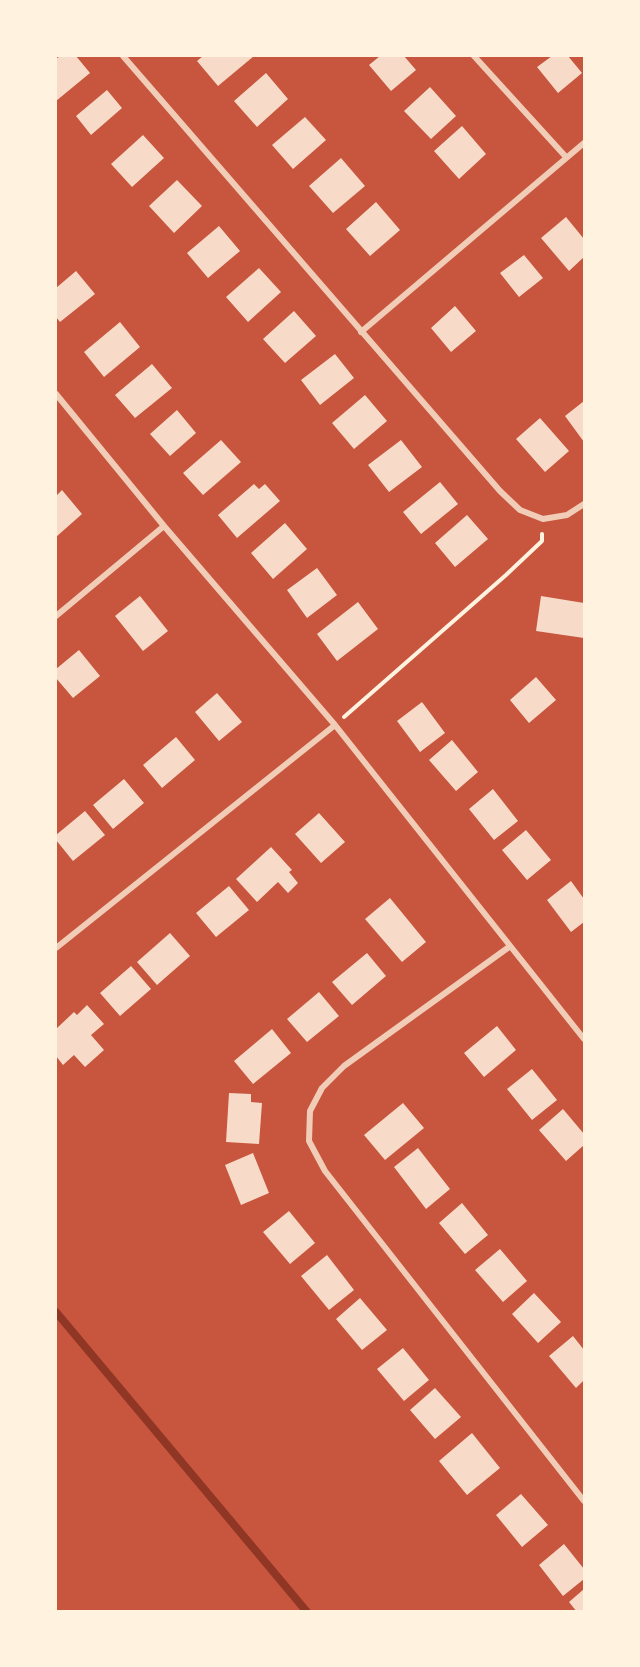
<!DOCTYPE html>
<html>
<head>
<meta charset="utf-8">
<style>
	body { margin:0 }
	#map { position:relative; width:640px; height:1667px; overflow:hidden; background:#c8553d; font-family:"Source Serif 4",serif }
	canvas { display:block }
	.frame { position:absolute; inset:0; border:57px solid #fff3e0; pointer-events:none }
</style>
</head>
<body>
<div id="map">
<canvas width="640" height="1667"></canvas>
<div class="frame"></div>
</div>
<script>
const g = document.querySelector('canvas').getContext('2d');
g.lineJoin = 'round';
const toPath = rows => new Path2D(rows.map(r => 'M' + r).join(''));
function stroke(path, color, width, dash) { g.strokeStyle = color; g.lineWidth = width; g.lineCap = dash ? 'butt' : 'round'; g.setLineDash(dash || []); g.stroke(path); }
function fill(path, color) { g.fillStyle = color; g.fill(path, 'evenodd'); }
stroke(toPath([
	[56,1312,307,1612]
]), '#8f3625', 8);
fill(toPath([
	[60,56,76,56,90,73,56,101,56,59],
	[203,56,254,56,218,86,197,61],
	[380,56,404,56,416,70,391,91,369,65],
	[552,56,568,56,582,73,558,93,537,67],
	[266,73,288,99,257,127,234,101],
	[430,87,456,116,431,139,404,111],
	[107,90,122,108,91,135,76,116],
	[305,117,326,140,293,169,272,145],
	[462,126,486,154,459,179,434,151],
	[143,135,164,158,132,187,111,164],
	[341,158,365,186,333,213,309,186],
	[177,180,202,206,174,233,149,206],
	[376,202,400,230,370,256,346,229],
	[566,217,584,239,584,257,569,271,541,238],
	[219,226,240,251,208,278,187,253],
	[524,255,543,278,519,297,500,273],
	[259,268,281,292,248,322,226,297],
	[76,271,95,294,60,322,56,317,56,288],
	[455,306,476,331,451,352,431,328],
	[294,311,316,336,285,363,263,339],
	[120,322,140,347,104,377,84,352],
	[335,354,354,378,320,405,301,380],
	[152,364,172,388,135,418,115,395],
	[365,395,387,421,354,449,332,423],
	[584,401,584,442,565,416],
	[177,410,196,433,170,456,150,434],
	[540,418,569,451,545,472,516,439],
	[221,440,241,462,203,495,183,473],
	[401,440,422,467,389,492,368,465],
	[440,482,458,504,421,534,403,512],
	[254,484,259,489,265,484,280,501,237,538,218,515],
	[62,490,82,514,56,537,56,496],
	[467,515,488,539,455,567,435,543],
	[285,523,307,549,273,579,251,553],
	[317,568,337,595,307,618,287,590],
	[140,596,168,631,143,651,115,616],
	[541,596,584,603,584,638,536,631],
	[358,602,378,629,337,661,317,634],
	[79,650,100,676,73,698,56,678,56,669],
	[536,677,556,700,529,723,510,700],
	[217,693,242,722,219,741,195,712],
	[422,702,445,733,420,752,397,721],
	[176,737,195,760,162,788,143,765],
	[452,740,478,772,456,791,429,760],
	[124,779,144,803,113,829,93,805],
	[493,789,518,821,494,840,469,809],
	[85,811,105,835,73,861,56,840,56,835],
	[319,813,345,842,321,863,295,834],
	[526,830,551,860,527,880,502,850],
	[271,847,292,870,289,872,298,883,288,893,278,882,257,902,236,879],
	[571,881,584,899,584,922,571,932,547,900],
	[229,886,249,910,216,937,196,913],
	[390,898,426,942,402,962,365,919],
	[170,933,190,956,157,985,137,962],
	[367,953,386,976,352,1005,332,982],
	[131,966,151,989,120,1016,100,993],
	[319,992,339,1016,307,1042,287,1019],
	[87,1005,104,1024,91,1035,104,1050,85,1067,74,1055,63,1065,56,1056,56,1029,74,1012,77,1015],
	[497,1026,516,1050,484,1077,464,1053],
	[272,1029,291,1053,253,1084,234,1061],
	[532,1069,557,1100,532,1120,507,1089],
	[229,1093,251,1094,251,1102,262,1103,259,1144,226,1142],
	[403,1103,424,1128,385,1160,364,1135],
	[563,1109,584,1134,584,1145,566,1161,539,1130],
	[418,1148,450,1189,426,1209,394,1167],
	[253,1153,269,1193,241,1205,225,1165],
	[462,1203,488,1235,465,1254,439,1223],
	[289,1211,315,1243,290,1264,263,1232],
	[500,1249,527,1281,503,1302,475,1270],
	[327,1255,354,1290,329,1310,301,1276],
	[534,1293,561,1322,538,1343,512,1314],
	[360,1298,387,1330,362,1350,336,1319],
	[573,1336,584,1350,584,1380,576,1388,549,1356],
	[403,1348,429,1380,404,1401,377,1369],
	[435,1388,461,1417,435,1439,410,1410],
	[472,1433,500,1468,467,1495,439,1461],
	[521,1494,548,1525,522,1547,496,1515],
	[564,1544,584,1569,584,1579,563,1596,539,1565],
	[584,1589,584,1612,577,1612,569,1602]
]), '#f7dbc8');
stroke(toPath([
	[344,717,506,575,542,541,542,534]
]), '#fff3e0', 4);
stroke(toPath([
	[123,56,500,491,520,510,543,519,567,515,584,504],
	[474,56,566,157],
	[361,332,584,143],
	[56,394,164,526,335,725,584,1039],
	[56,616,164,526],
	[509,947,344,1066,322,1088,310,1111,309,1141,325,1171,584,1501],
	[56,948,335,725]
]), '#f1ccb7', 6);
</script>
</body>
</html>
